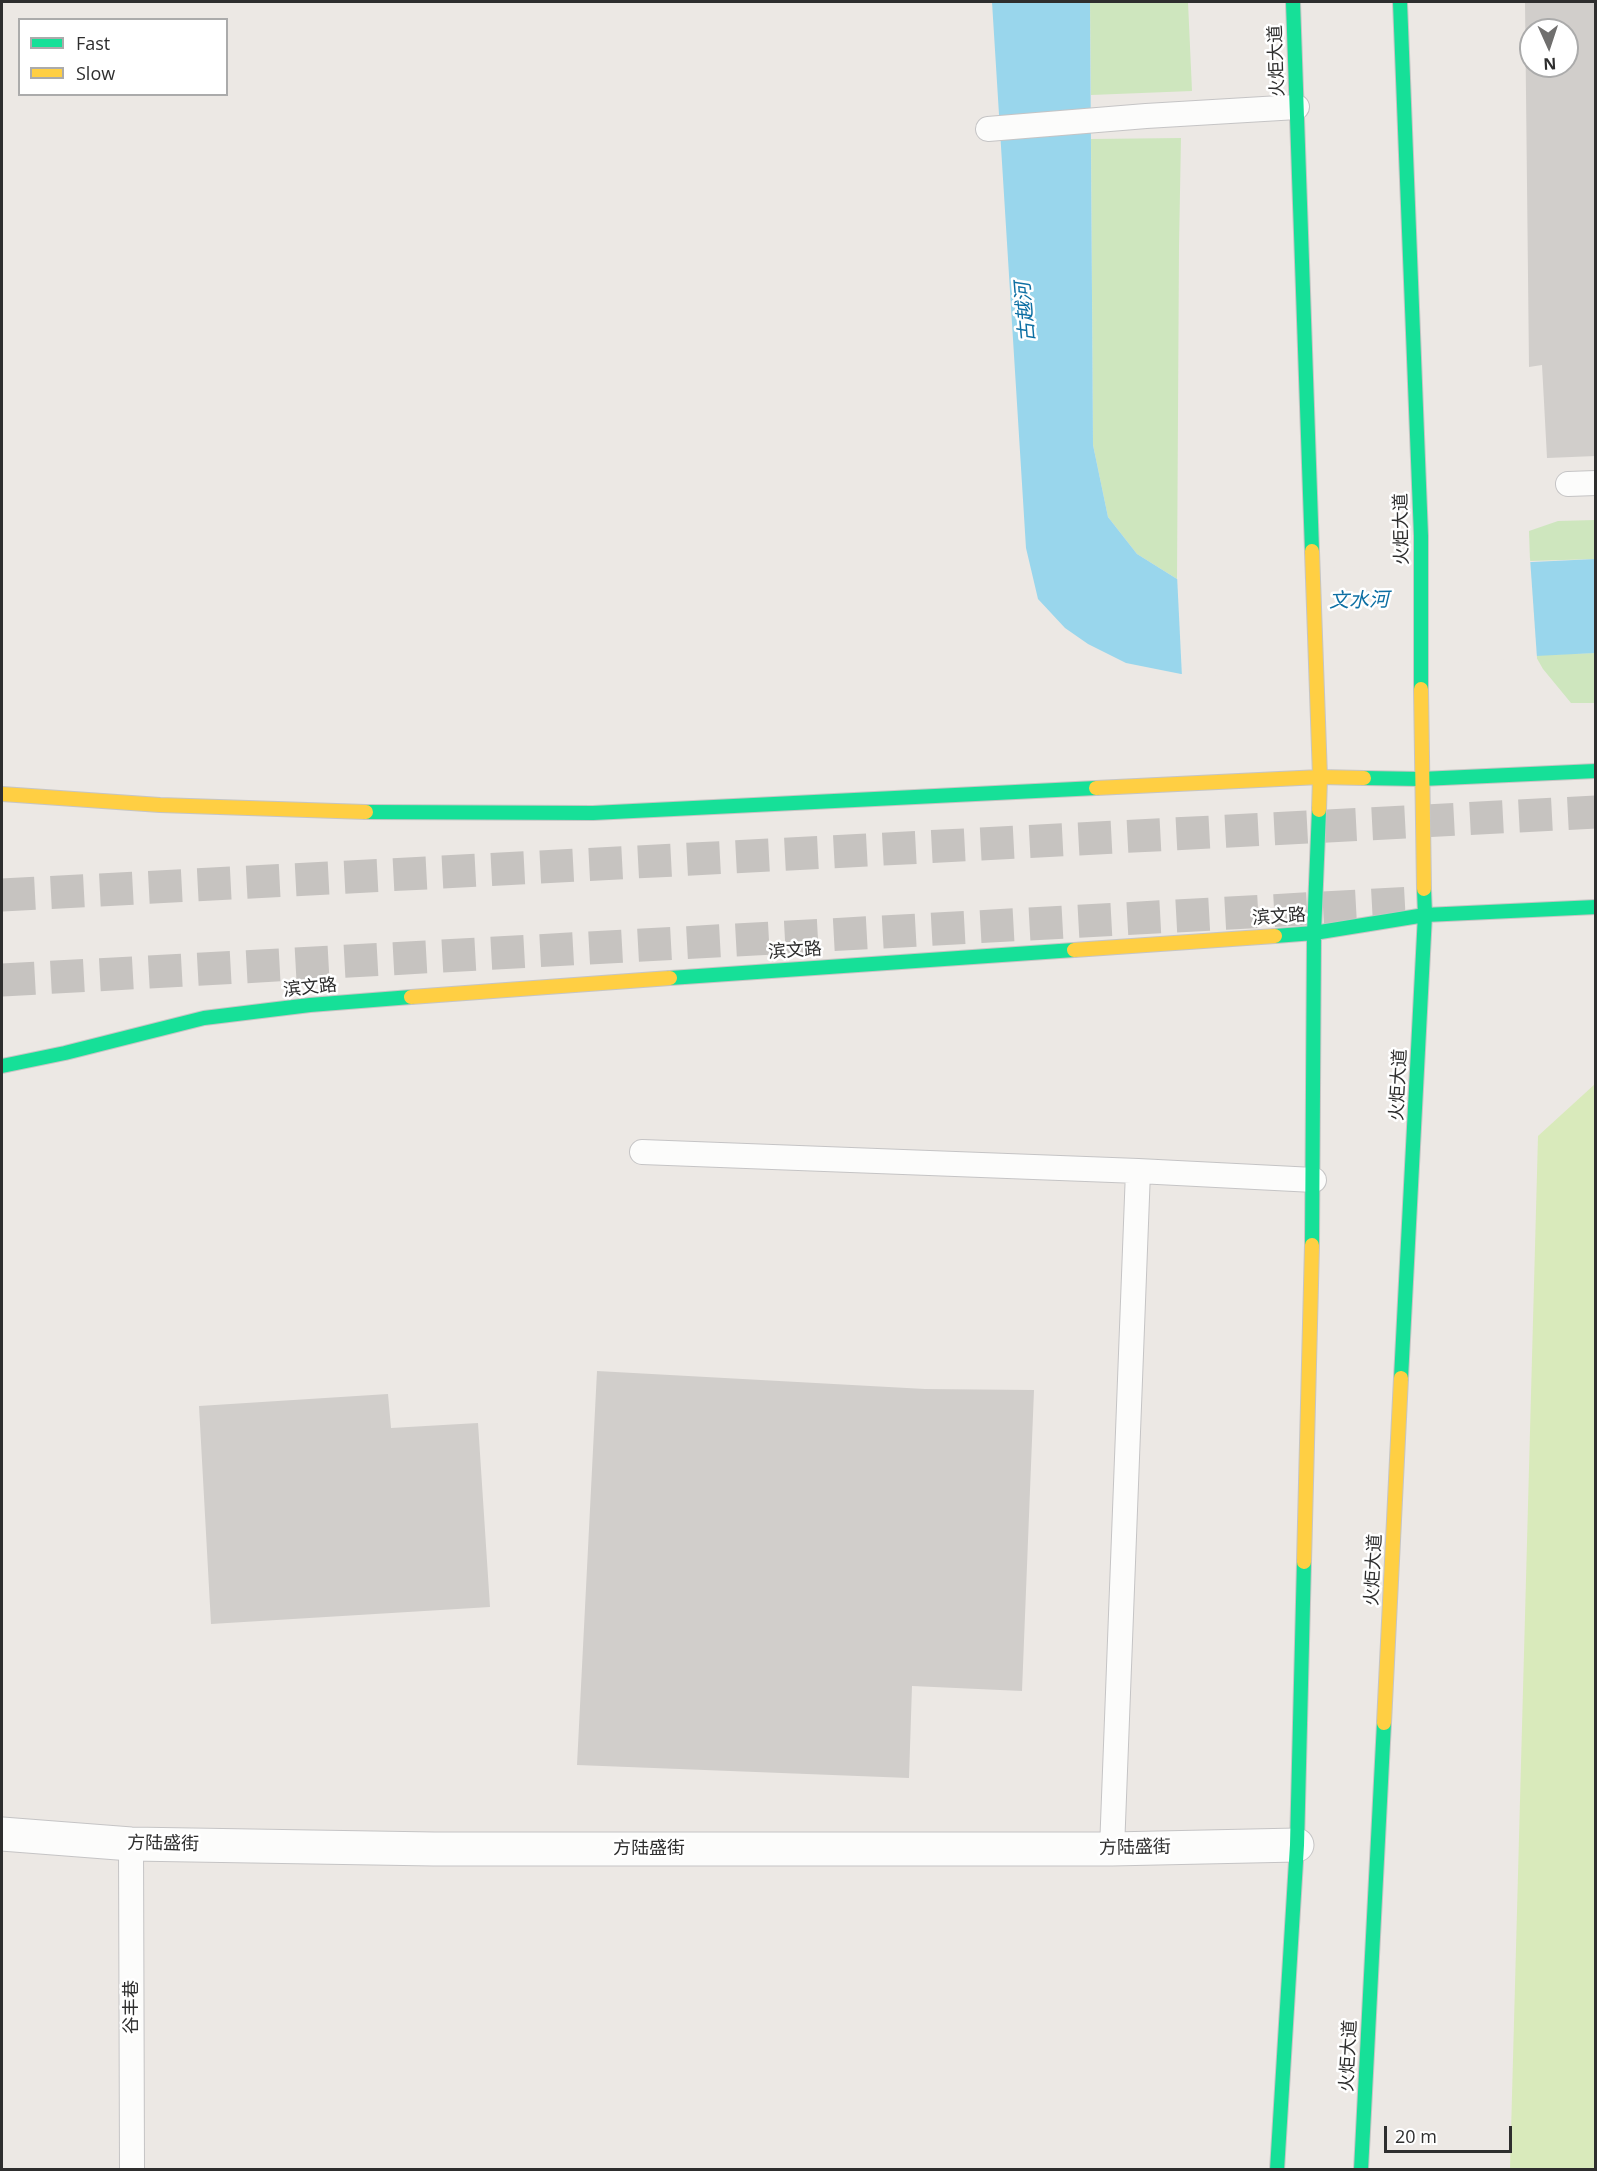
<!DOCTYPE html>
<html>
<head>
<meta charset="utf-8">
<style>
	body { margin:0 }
	#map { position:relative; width:1597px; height:2171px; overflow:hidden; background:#ece8e4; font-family:"Open Sans",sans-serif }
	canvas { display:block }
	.frame { position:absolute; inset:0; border:3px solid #2e2e2e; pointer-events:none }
	.legend { position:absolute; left:18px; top:18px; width:210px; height:78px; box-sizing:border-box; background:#fff; border:2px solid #ababab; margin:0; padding:8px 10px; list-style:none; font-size:18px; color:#2e2e2e }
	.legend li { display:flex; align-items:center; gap:12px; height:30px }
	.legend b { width:30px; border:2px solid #ababab }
	.north { position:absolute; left:1519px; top:18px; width:60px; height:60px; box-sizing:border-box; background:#fff; border:2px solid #ababab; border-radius:50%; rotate:177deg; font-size:16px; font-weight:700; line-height:24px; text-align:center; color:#2e2e2e }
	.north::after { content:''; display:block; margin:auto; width:21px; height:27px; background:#706f6e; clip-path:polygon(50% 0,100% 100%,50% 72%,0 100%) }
	.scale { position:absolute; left:1384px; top:2126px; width:128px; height:27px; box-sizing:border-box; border:3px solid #2e2e2e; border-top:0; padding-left:8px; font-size:18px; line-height:21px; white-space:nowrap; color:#2e2e2e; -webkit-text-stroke:4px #fff; paint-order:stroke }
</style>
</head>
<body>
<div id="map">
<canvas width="1597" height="2171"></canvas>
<div class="frame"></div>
<ul class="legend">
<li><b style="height:8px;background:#16e098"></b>Fast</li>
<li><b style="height:8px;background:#ffcf43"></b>Slow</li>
</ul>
<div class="north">N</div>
<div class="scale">20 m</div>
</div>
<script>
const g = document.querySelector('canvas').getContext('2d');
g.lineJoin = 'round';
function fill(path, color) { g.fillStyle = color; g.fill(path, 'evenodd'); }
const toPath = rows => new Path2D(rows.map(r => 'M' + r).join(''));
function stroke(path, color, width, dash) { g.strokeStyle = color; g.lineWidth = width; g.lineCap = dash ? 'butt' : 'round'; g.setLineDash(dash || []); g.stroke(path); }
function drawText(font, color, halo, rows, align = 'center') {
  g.font = font + ' "Open Sans","Noto Sans SC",sans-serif'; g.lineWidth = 5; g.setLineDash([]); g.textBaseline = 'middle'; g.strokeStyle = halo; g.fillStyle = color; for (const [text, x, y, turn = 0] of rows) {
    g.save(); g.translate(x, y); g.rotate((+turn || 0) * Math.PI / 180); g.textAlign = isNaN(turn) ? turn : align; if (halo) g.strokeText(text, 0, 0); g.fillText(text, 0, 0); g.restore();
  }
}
fill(toPath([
	[1090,2,1188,2,1192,91,1091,95],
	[1181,138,1179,246,1177,579,1137,554,1108,517,1093,445,1091,139],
	[1595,520,1595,559,1530,561,1529,531,1558,521],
	[1595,653,1595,703,1571,703,1543,669,1535,655]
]), '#cee6be');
fill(toPath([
	[1595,1084,1595,2169,1510,2169,1538,1136]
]), '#d9eabb');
fill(toPath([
	[992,2,1090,2,1093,445,1108,517,1137,554,1177,579,1595,559,1595,653,1181,674,1126,663,1088,644,1065,628,1038,599,1026,548]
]), '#99d6ec');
fill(toPath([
	[1530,558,1537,658,1182,677,1177,575]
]), '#ece8e4');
fill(toPath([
	[1525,2,1596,2,1596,456,1547,458,1542,365,1529,367],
	[1531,30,1567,30,1567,66,1531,66],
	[597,1371,925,1389,1034,1390,1022,1691,912,1686,909,1778,577,1765],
	[388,1394,391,1428,478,1423,490,1607,211,1624,199,1406]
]), '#d1cecb');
stroke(toPath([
	[2,895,1596,812],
	[2,980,1432,902]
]), '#c6c3c0', 33, [33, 16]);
const lane = toPath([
	[988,129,1146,116,1297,107],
	[1568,484,1596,483],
	[642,1152,1138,1171,1314,1180],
	[131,1844,132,2170],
	[1112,1849,1138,1171]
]);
const street = toPath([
	[2,1834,131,1844,434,1849,1112,1849,1297,1845]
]);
const fast = toPath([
	[1293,2,1312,551],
	[1400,2,1421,536,1421,689],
	[1364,778,1421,779,1596,771],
	[366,812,593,813,1096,788],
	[1275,936,1314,933,1425,915,1596,907],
	[670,978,1074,950],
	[2,1066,65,1053,204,1018,310,1005,411,997],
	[1312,1245,1314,933,1319,810],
	[1401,1378,1425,915,1424,889],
	[1277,2170,1297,1845,1304,1562],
	[1361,2170,1384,1723]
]);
const slow = toPath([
	[1312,551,1320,777,1319,810],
	[1421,689,1424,889],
	[1096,788,1320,777,1364,778],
	[2,794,160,805,366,812],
	[1074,950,1275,936],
	[411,997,670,978],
	[1304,1562,1312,1245],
	[1384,1723,1401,1378]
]);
stroke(lane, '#c5c4c5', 26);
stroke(street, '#c5c4c5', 35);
stroke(fast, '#c6c5c4', 16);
stroke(slow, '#c6c5c4', 16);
stroke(lane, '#fcfcfb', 24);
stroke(street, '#fcfcfb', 33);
stroke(fast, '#16e098', 14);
stroke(slow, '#ffcf43', 14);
drawText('18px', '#2e2e2e', '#fff', [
	["火炬大道",1277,61,-92],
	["火炬大道",1402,529,-91],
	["滨文路",1279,917,-4],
	["滨文路",795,951,-4],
	["滨文路",310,988,-6],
	["火炬大道",1399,1085,-87],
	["火炬大道",1374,1570,-87],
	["方陆盛街",163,1844,1],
	["方陆盛街",1135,1848,-1],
	["方陆盛街",649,1849],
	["谷丰巷",132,2007,-90],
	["火炬大道",1349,2056,-87]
]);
drawText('italic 20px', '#0d6fa3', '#fff', [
	["古越河",1026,312,-95],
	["文水河",1359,601,-1]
]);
</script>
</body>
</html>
